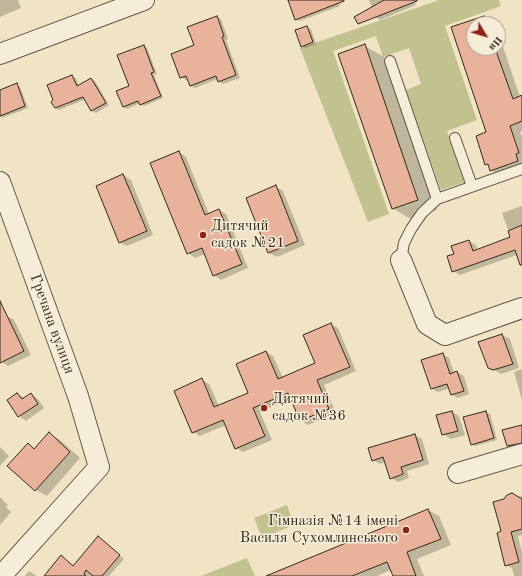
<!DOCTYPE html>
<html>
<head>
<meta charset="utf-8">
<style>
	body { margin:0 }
	#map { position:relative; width:522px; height:576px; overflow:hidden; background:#f1e4c4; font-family:"Old Standard TT",serif }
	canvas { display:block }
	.north { position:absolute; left:466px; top:16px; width:40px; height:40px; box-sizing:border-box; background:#f6edd9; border:1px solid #a89f8d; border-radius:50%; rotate:128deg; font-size:11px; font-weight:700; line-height:16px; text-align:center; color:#33291c }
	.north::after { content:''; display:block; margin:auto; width:14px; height:18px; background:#8f2418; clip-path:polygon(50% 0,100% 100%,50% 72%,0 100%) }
</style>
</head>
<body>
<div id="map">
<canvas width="522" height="576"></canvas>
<div class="north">Пн</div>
</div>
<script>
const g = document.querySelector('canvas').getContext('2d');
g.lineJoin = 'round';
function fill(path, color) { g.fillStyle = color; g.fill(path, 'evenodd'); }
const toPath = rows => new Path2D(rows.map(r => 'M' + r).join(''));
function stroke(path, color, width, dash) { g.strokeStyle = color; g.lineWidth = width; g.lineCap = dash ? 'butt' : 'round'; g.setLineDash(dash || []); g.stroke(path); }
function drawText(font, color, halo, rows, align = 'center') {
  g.font = font + ' "Old Standard TT",serif'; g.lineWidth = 3; g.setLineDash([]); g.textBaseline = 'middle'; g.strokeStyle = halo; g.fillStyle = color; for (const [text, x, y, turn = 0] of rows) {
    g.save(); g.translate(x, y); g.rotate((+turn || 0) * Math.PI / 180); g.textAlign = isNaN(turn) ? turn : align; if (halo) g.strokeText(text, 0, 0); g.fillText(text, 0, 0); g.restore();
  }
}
fill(toPath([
	[439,0,499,0,501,6,445,26,477,120,447,131,465,182,441,190,406,90,421,84,409,48,383,57,376,36,333,51,389,214,368,222,300,48],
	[287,505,294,525,262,538,254,518],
	[247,558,255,576,201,576]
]), '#c1c28f');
fill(toPath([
	[0,0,18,0,21,8,0,17],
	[289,0,338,0,340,6,300,21,296,19],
	[369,0,414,0,416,5,380,20,376,17],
	[217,17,221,19,228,39,226,40,240,78,223,84,219,81,218,79,195,88,190,86,188,79,186,80,181,77,195,46],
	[484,17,495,24,474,24,474,48,498,48,498,32,520,97,522,96,522,131,520,132,522,137,522,170,502,177,491,170,489,166,486,164,488,132,452,28],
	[307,27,311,29,316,44,305,48,302,46],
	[144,46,147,48,157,74,154,75,163,98,144,106,140,103,127,109,124,107,117,92,130,86],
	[365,46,384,57,437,210,411,219,392,208],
	[72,76,76,78,79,86,91,79,95,81,109,105,96,113,92,111,86,99,59,110,55,108],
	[17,85,20,87,28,108,2,118,0,116,0,91],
	[179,152,186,157,209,214,219,210,226,214,248,268,221,280,214,275,205,254,195,258,188,253],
	[123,175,131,180,153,235,127,246,119,242],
	[276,187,283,191,305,245,277,257,269,253,247,198],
	[522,206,522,253,460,275,453,271,455,255,469,241,476,245,478,250,511,238,502,213],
	[7,316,14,320,31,355,8,366,0,361,0,319],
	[331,324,338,328,356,371,324,385,336,413,308,425,300,420,291,399,260,412,272,440,243,452,236,448,226,425,200,436,193,432,202,380,209,384,219,406,250,393,266,352,273,356,283,378,316,363],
	[502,335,510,339,519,368,501,374,489,367],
	[443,354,449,358,454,373,457,372,464,376,469,394,458,398,452,395,450,388,438,392,431,388],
	[522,369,522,400,514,372],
	[17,394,25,398,31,394,38,399,44,408,26,421,19,416],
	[452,412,459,416,465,435,451,439,443,434],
	[486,412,490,414,497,440,475,446,472,444],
	[522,426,522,446,512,448,508,446],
	[49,434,60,440,80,458,47,496,36,490,28,445,35,449],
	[415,435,422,439,429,464,407,471,409,478,398,482,391,478,386,462,380,464,373,460],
	[0,447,9,456,0,466],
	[522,496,522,535,518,536,522,552,522,576,514,576,512,568,506,565,502,532,517,497],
	[0,497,8,505,6,507,11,512,0,525],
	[428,510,439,516,451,545,417,559,424,576,394,576,391,570,377,576,270,576],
	[99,538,124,559,109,576,45,576,66,560,74,566],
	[29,571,34,574,36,576,25,576]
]), '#0003');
const building = toPath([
	[288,0,344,0,344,1,295,20,288,0],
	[384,0,417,0,417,1,358,24,354,17,384,0],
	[217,16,224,36,222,37,236,75,218,82,216,76,190,86,186,76,180,78,171,54,194,45,187,27,217,16],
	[484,16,487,24,474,24,474,48,495,48,513,99,522,95,522,121,510,126,519,153,516,154,518,161,490,171,488,164,485,165,476,136,486,132,451,27,484,16],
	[307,26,313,42,301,47,295,30,307,26],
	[365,44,418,200,392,209,338,54,365,44],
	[144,45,154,72,151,73,161,96,140,105,138,101,123,107,116,91,129,86,117,55,144,45],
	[72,75,77,86,91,78,106,103,91,111,83,97,55,108,51,102,53,100,47,85,72,75],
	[17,83,25,106,0,116,0,90,17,83],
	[179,151,205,215,219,209,242,264,213,276,202,248,187,254,150,163,179,151],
	[123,174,147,231,119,243,96,186,123,174],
	[276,185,298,241,268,253,246,198,276,185],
	[522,225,522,265,520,265,515,250,452,272,447,256,454,254,451,246,469,240,473,251,510,237,508,231,522,225],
	[0,301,24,351,0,363,0,301],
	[331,323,350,367,317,380,329,409,300,421,288,393,253,408,265,436,235,449,223,420,192,433,174,391,202,378,214,407,248,393,236,364,266,351,278,379,315,363,303,335,331,323],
	[502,334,513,364,493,370,488,368,478,342,502,334],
	[443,353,450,374,457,371,464,391,451,395,447,384,431,389,421,360,443,353],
	[17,393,22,399,31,393,38,404,18,417,7,400,17,393],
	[452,411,458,431,442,435,436,415,452,411],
	[486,411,494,438,471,445,463,417,486,411],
	[522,425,522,443,507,446,502,430,522,425],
	[49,432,70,452,35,491,7,466,28,443,34,449,49,432],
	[415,434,423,460,401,467,403,474,390,479,383,457,372,461,368,448,415,434],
	[512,493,522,499,522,529,511,532,519,562,505,566,497,533,501,531,493,502,504,499,507,495,512,493],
	[428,509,441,539,407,552,416,576,393,576,387,562,352,576,266,576,428,509],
	[98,536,120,555,102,576,93,576,86,570,84,574,86,576,44,576,61,555,73,566,98,536]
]);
fill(building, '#e9b39b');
stroke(building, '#33291c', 1);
const service = toPath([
	[390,61,437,199],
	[455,138,472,186],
	[401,260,404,243,411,229,422,213,437,199,522,169]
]);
const minor = toPath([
	[0,54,144,0],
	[0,182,78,396,99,467,1,576],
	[401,260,427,324,445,335,522,308],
	[458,473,522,454]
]);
stroke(service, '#625846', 12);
stroke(minor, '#625846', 22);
stroke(service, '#f6edd9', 10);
stroke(minor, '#f6edd9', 20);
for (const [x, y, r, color] of [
	[203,235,4,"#8f2418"],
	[264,408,4,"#8f2418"],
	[406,530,4,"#8f2418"]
]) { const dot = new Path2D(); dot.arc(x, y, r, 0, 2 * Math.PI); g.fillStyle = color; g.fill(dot); stroke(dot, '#f6edd9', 1.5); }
drawText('15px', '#33291c', '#f6edd9', [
	["Дитячий",211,226],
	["садок №21",211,243],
	["Дитячий",272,399],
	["садок №36",272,416],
	["Гімназія №14 імені",398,521,"right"],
	["Василя Сухомлинського",398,538,"right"]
], 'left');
drawText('15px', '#33291c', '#f6edd9', [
	["Гречана вулиця",52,324,70]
]);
</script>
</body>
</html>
